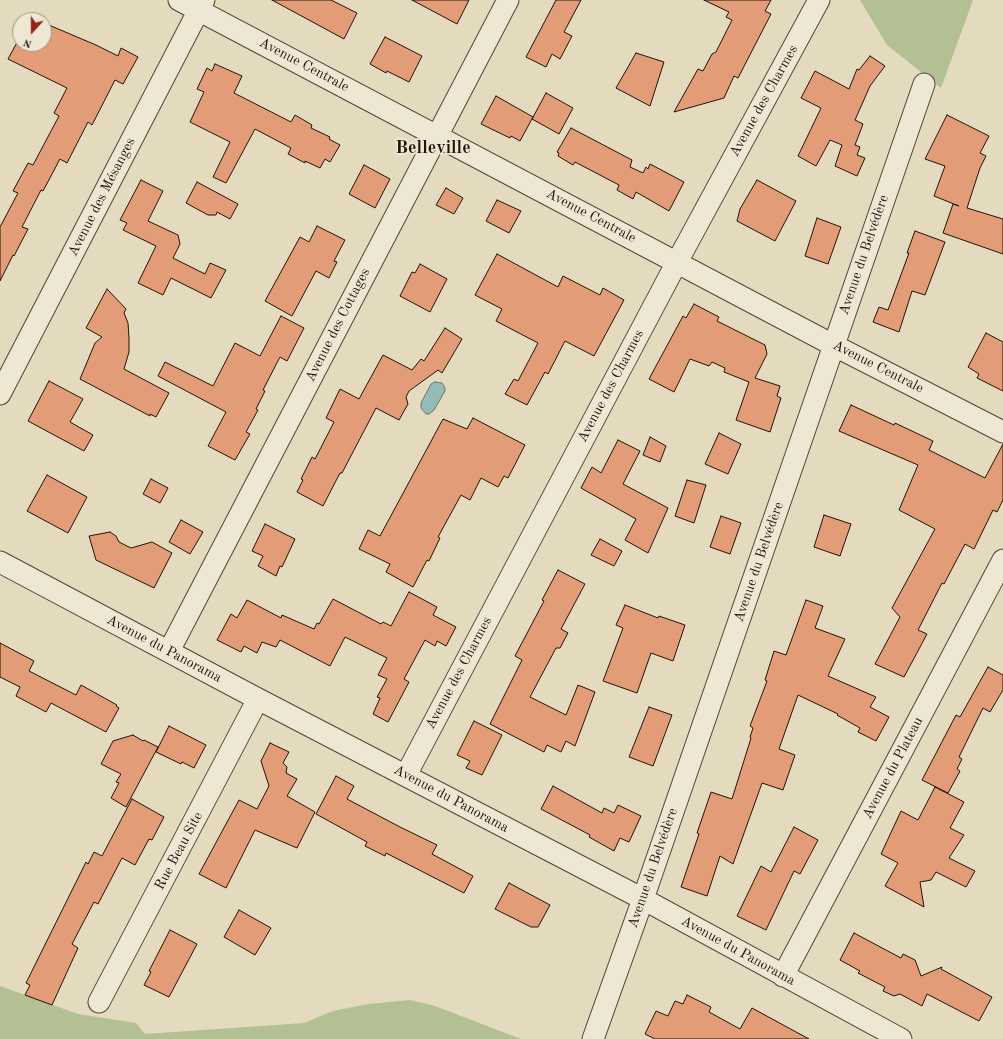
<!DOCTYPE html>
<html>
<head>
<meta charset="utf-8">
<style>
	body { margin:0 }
	#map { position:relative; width:1003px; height:1039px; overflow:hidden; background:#e4dabd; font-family:"Old Standard TT",serif }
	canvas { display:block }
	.north { position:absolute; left:12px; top:12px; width:40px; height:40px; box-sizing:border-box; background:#ede7d4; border:1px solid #9d9282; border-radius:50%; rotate:201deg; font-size:11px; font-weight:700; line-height:16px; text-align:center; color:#241206 }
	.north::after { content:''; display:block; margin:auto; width:14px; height:18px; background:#8f2418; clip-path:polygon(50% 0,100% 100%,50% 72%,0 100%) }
</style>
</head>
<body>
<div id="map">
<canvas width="1003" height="1039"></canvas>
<div class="north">N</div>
</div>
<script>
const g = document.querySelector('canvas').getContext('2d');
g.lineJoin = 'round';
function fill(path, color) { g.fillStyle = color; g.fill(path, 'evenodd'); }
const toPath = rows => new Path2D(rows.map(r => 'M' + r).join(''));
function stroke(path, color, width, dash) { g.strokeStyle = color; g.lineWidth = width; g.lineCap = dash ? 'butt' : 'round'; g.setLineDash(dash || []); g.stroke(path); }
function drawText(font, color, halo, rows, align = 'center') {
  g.font = font + ' "Old Standard TT",serif'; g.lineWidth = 3.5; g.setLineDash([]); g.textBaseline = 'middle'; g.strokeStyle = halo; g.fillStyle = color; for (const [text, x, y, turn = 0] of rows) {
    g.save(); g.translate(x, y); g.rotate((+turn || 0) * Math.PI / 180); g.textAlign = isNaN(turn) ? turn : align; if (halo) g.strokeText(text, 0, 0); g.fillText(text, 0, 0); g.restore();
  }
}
fill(toPath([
	[860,0,973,0,941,88,887,45],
	[0,986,78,1014,136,1023,145,1034,304,1023,333,1011,368,1004,410,1000,435,1006,521,1039,0,1039]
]), '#b2c093');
const water = toPath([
	[435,382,442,383,445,388,445,391,434,410,429,414,426,414,421,408,421,403,431,384,435,382]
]);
fill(water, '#96bab5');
stroke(water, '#68776f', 1);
const building = toPath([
	[272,0,331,0,357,13,344,39,272,0],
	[412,0,469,0,457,24,412,0],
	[556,0,581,0,564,32,572,36,560,59,552,54,546,67,526,57,556,0],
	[704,0,771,0,765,11,771,14,738,78,734,76,724,98,674,112,698,69,703,71,712,54,716,52,732,20,726,17,729,12,704,0],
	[44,23,96,45,118,56,121,48,138,57,123,84,115,80,92,125,88,122,67,163,60,159,43,191,41,190,22,227,28,229,14,256,13,255,0,281,0,227,18,193,13,191,28,163,33,165,59,116,54,113,67,88,8,59,20,37,20,44,44,44,44,23],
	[385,37,422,56,409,82,387,71,386,73,370,64,385,37],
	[636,53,664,62,650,106,616,88,636,53],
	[870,56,885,66,870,86,855,120,863,124,855,145,860,147,857,155,865,158,857,176,835,166,842,145,830,140,816,166,798,156,821,108,801,98,815,71,849,89,857,69,859,70,870,56],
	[215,64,242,76,234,93,291,122,295,115,312,125,311,128,330,137,329,139,340,145,330,162,325,159,320,168,305,161,305,163,288,154,291,148,255,129,226,183,213,177,230,142,190,122,204,92,197,89,207,68,212,71,215,64],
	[546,93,573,108,559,134,532,119,546,93],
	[496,96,533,117,520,141,511,136,510,138,481,124,496,96],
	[947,115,989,136,980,153,986,156,980,168,967,208,1003,219,1003,254,943,233,953,204,959,206,934,196,945,166,925,159,947,115],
	[571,128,632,160,630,167,643,173,646,167,648,169,650,164,684,182,669,211,636,192,633,199,617,190,619,185,575,162,573,165,558,156,559,153,557,152,571,128],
	[364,165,390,179,375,208,349,194,364,165],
	[141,180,163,191,148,221,178,235,180,244,173,258,205,274,210,263,226,270,211,298,171,278,163,295,138,283,156,246,123,230,127,223,120,220,141,180],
	[757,180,796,201,775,241,737,221,740,209,757,180],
	[197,182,238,204,230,219,217,212,216,215,208,215,186,203,197,182],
	[446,188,463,198,454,214,436,205,446,188],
	[497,200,521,211,509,233,486,221,497,200],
	[817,218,841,227,828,264,805,256,817,218],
	[317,226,345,240,334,261,337,262,329,278,316,271,292,316,265,301,300,237,309,242,317,226],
	[915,231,945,242,925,295,912,291,899,332,873,322,879,307,888,310,909,253,907,253,915,231],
	[497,254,558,287,563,276,600,295,603,288,624,300,594,356,565,341,548,374,545,372,527,405,505,394,514,379,518,381,538,343,496,321,502,309,475,295,497,254],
	[420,264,447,279,430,312,400,296,412,272,415,273,420,264],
	[107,289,126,309,124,313,128,323,129,338,129,352,124,369,169,393,156,417,150,414,150,416,80,379,95,343,102,337,86,328,107,289],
	[694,304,719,317,717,321,765,345,767,354,755,378,780,386,777,396,781,398,770,432,736,420,749,382,724,372,725,368,712,362,709,366,690,359,674,392,649,379,683,316,686,318,694,304],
	[281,316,304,328,287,361,280,357,263,390,265,391,256,409,258,410,246,432,250,434,235,460,208,446,226,412,158,376,165,362,213,386,235,343,260,356,281,316],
	[445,328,462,339,442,373,438,370,409,391,406,397,408,404,399,420,376,408,342,473,340,473,323,506,297,492,303,480,301,479,312,457,315,459,334,422,326,418,340,389,359,399,383,355,412,370,421,359,424,361,445,328],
	[986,333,1003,342,1003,391,977,378,979,374,968,367,986,333],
	[49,381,83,399,70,422,93,435,84,451,28,421,49,381],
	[851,405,894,425,895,423,933,441,929,450,985,478,1003,444,1003,500,997,512,993,510,974,549,965,544,944,584,942,583,918,630,927,634,904,677,875,664,900,617,892,608,935,529,899,510,918,465,839,431,851,405],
	[473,418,525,445,508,478,504,476,498,487,481,478,470,500,461,495,438,537,440,538,429,561,427,560,413,587,386,572,390,564,359,549,368,530,380,536,443,419,467,429,473,418],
	[719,433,741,444,728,474,705,464,719,433],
	[650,437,666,446,660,462,643,455,650,437],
	[618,440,640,451,623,484,668,508,648,553,625,540,636,519,581,488,592,467,601,473,618,440],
	[47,475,87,497,68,533,27,511,47,475],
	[151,479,168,488,160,503,143,494,151,479],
	[687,480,706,485,694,523,675,516,687,480],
	[824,515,851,524,840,556,814,547,824,515],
	[721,516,741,523,730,554,710,547,721,516],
	[181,520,203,532,190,554,169,542,181,520],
	[265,524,295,539,282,567,280,566,276,576,258,566,263,556,252,551,265,524],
	[110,532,116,536,119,542,131,548,152,542,172,553,154,588,96,560,89,536,110,532],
	[600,539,622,551,614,566,591,555,600,539],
	[558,570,585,584,561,629,568,633,560,648,556,648,530,697,566,715,578,685,595,692,575,746,566,741,561,752,547,745,544,752,490,724,522,660,515,656,544,601,542,600,558,570],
	[409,592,437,607,433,615,456,627,446,646,437,641,435,646,425,640,404,679,409,682,388,722,373,714,380,698,377,697,387,679,378,675,387,658,345,637,330,666,280,640,276,647,262,642,257,653,244,646,241,652,217,640,231,614,237,618,247,600,281,618,282,615,314,629,317,623,319,624,333,599,381,624,383,622,391,626,409,592],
	[806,600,823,606,815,628,845,639,828,676,876,697,870,707,889,717,876,741,858,732,860,728,837,715,838,714,798,695,779,749,795,755,783,790,762,783,733,864,720,856,707,896,681,887,699,834,697,833,711,792,732,799,751,738,750,737,753,728,750,726,767,681,765,680,774,651,786,655,806,600],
	[625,605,658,618,659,616,685,625,673,661,651,653,637,693,603,681,623,628,616,625,625,605],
	[0,643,34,661,29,671,76,695,81,685,117,705,116,706,119,708,106,732,51,703,46,712,16,696,20,687,0,677,0,643],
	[988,667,1003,675,1003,690,990,712,983,708,959,757,962,759,957,769,960,771,948,793,922,780,956,715,960,717,988,667],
	[649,707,672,715,653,766,629,757,649,707],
	[474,721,502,735,482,775,466,768,470,761,457,755,474,721],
	[169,726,206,745,194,768,182,762,181,764,156,752,169,726],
	[133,735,143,741,144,740,158,747,126,807,111,798,119,783,116,782,121,774,101,764,113,741,133,735],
	[270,743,289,752,283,763,287,767,286,773,297,779,287,796,315,812,297,848,255,830,226,888,199,874,239,800,257,809,269,786,261,761,270,743],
	[336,776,354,786,347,799,400,827,437,845,432,854,473,876,464,893,386,853,385,856,365,846,367,842,316,814,336,776],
	[553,786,602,813,604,808,614,813,618,805,641,816,629,842,620,838,614,851,589,837,590,835,541,809,553,786],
	[935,787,964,802,950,828,964,835,949,858,975,871,966,887,936,872,931,880,920,882,924,907,885,886,898,863,881,854,901,811,918,820,935,787],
	[132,799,164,817,152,840,149,839,135,865,122,858,98,904,94,902,72,944,78,948,52,1005,25,995,30,985,26,983,86,862,88,864,94,852,102,856,132,799],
	[794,827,818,840,800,874,794,871,766,930,737,916,761,866,771,872,794,827],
	[509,883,550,905,538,927,531,927,495,909,509,883],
	[239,910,271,928,255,955,224,937,239,910],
	[170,930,197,944,169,997,144,985,151,972,149,971,170,930],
	[854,933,901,958,903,954,915,960,921,976,942,967,941,969,992,997,979,1021,927,994,922,1006,900,994,894,996,883,991,885,987,858,973,860,971,840,960,854,933],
	[687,995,711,1007,709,1012,740,1029,752,1008,809,1039,655,1039,645,1034,656,1011,668,1016,675,1001,683,1004,687,995]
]);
fill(building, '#e29d78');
stroke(building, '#241206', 1);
const minor = toPath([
	[179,0,833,345,1003,432],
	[0,394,204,0],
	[0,562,258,699,643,899,901,1039],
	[169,651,508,0],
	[406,775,677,262,819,0],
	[783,976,1003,560],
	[99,1002,258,699],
	[593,1039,643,899,924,84]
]);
stroke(minor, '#544434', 23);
stroke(minor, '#ede7d4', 21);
drawText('14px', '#241206', '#ede7d4', [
	["Avenue Centrale",304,65,28],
	["Avenue des Charmes",764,101,-61],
	["Avenue des Mésanges",102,197,-63],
	["Avenue Centrale",591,216,28],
	["Avenue du Belvédère",864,255,-71],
	["Avenue des Cottages",338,325,-63],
	["Avenue Centrale",878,367,27],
	["Avenue des Charmes",611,386,-62],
	["Avenue du Belvédère",759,562,-71],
	["Avenue du Panorama",164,649,28],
	["Avenue des Charmes",459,673,-62],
	["Avenue du Plateau",893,768,-62],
	["Avenue du Panorama",451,799,28],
	["Rue Beau Site",179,851,-62],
	["Avenue du Belvédère",653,868,-71],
	["Avenue du Panorama",738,951,29]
]);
drawText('bold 18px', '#241206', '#ede7d4', [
	["Belleville",433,148]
]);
</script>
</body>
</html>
